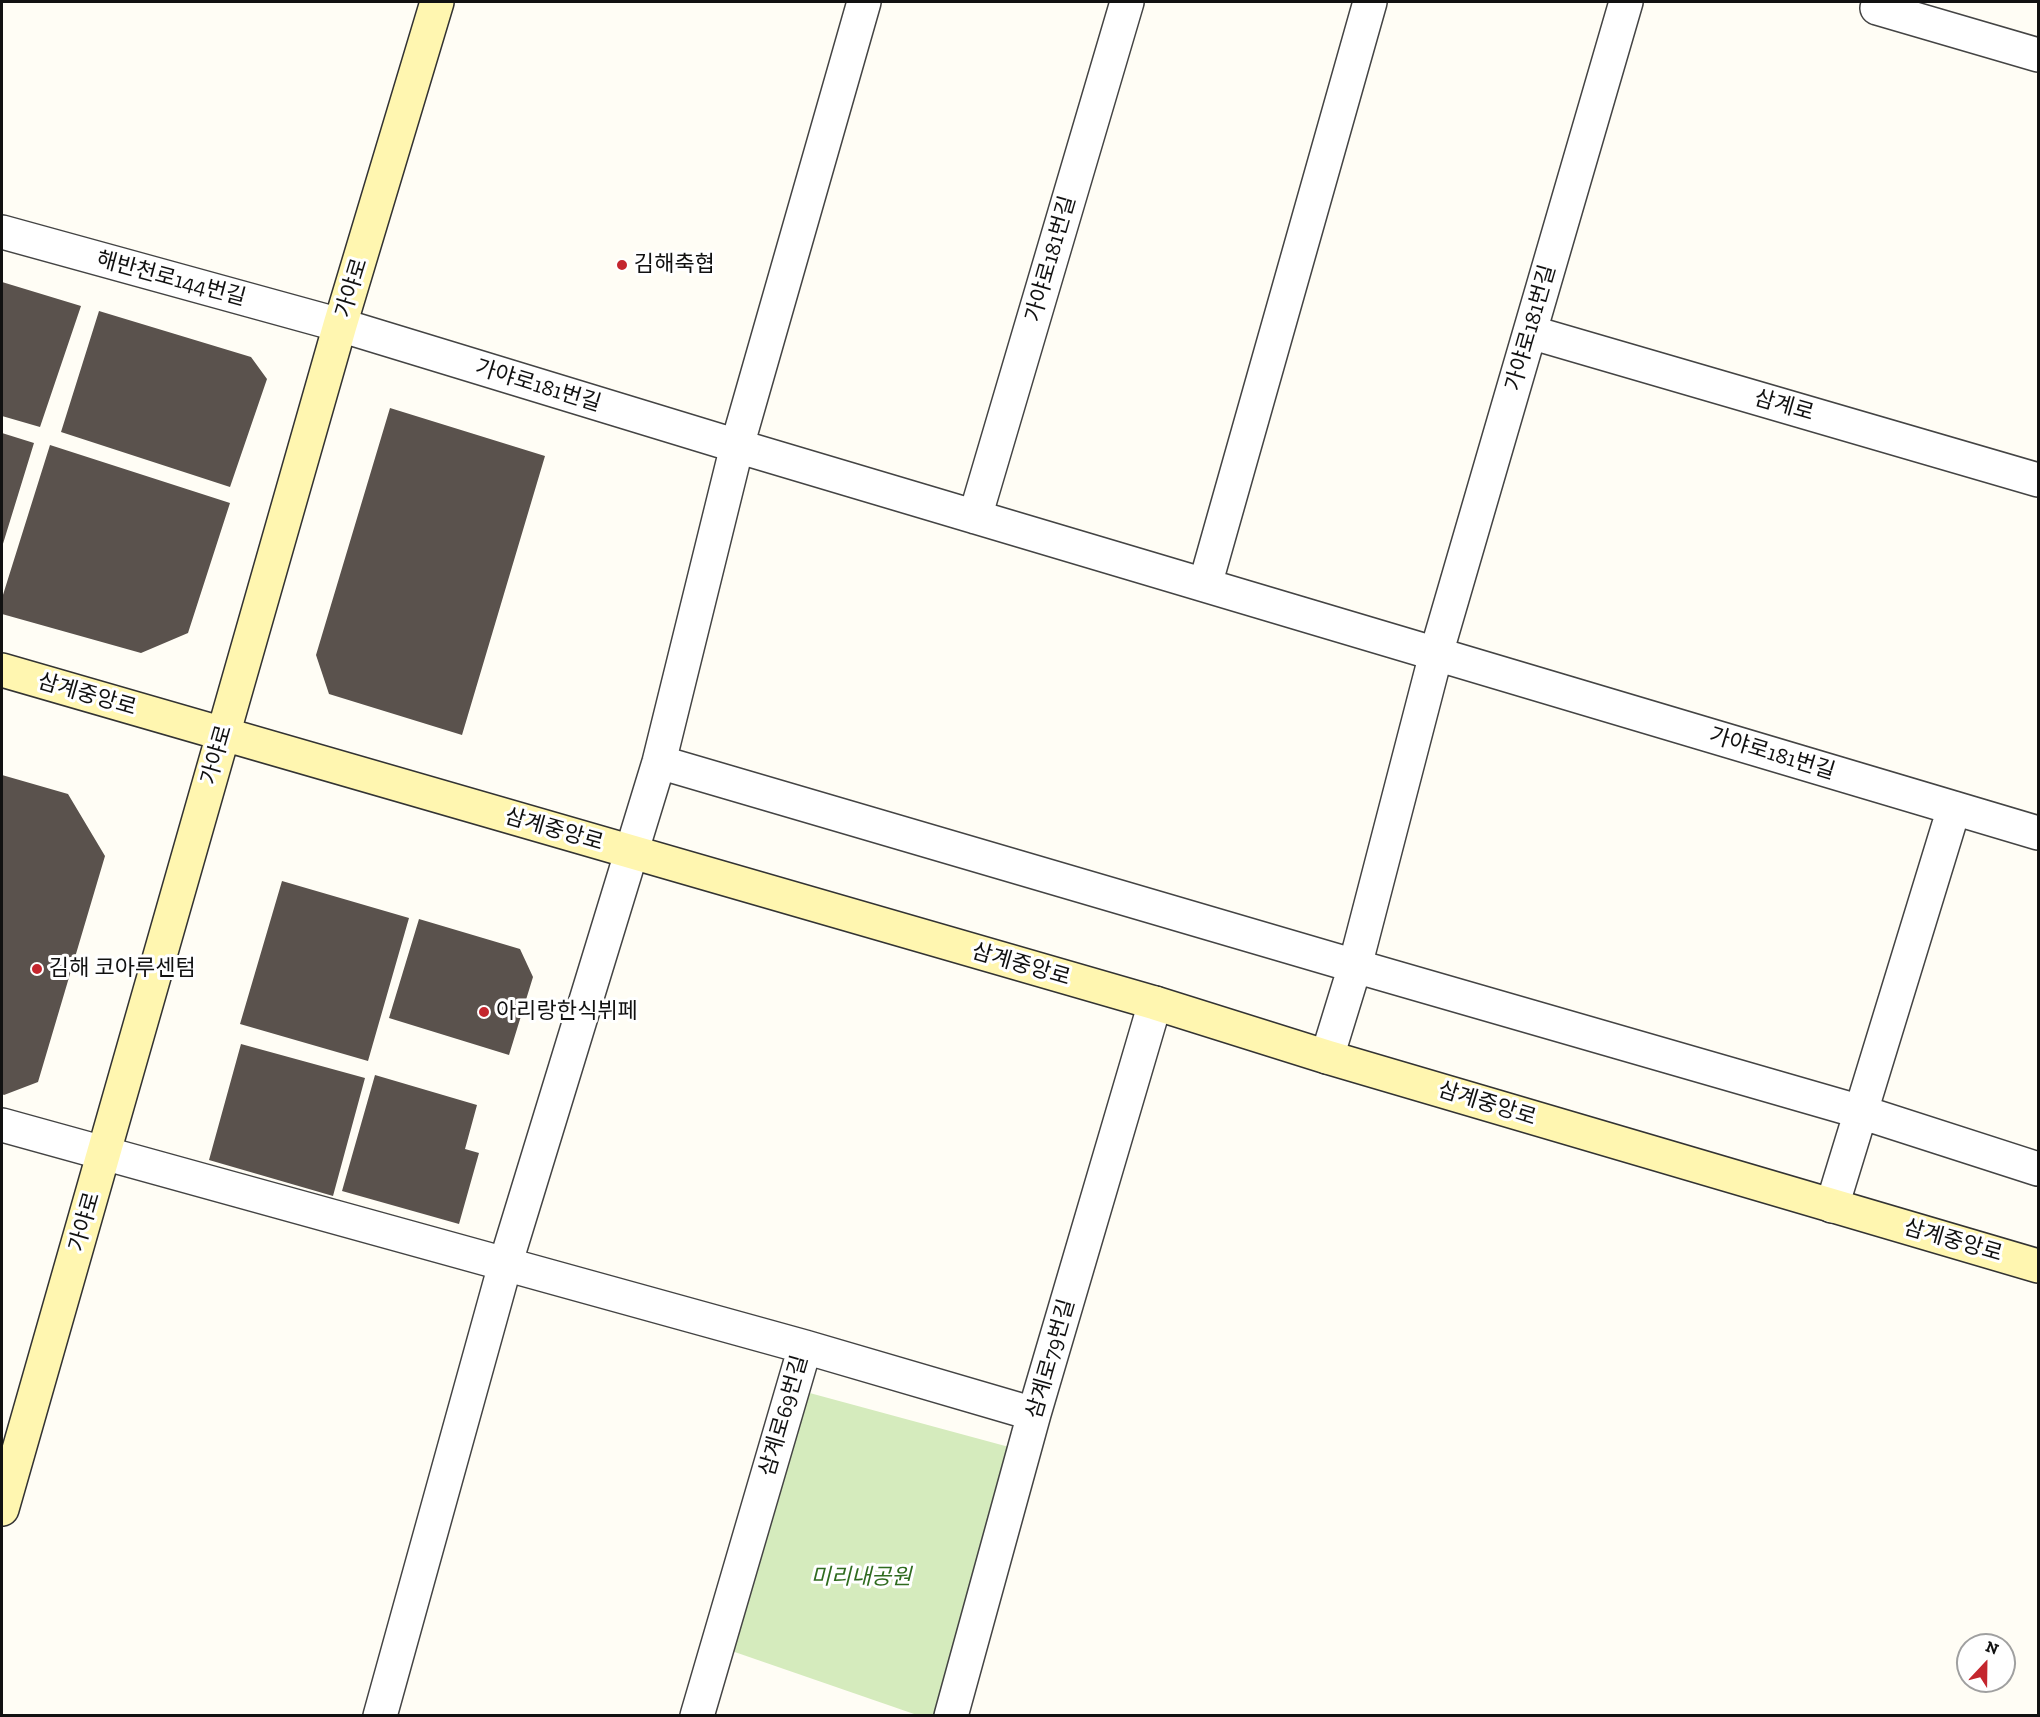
<!DOCTYPE html>
<html>
<head>
<meta charset="utf-8">
<style>
	body { margin:0 }
	#map { position:relative; width:2040px; height:1717px; overflow:hidden; background:#fffdf5; font-family:"Zilla Slab",serif }
	canvas { display:block }
	.frame { position:absolute; inset:0; border:3px solid #111; pointer-events:none }
	.north { position:absolute; left:1956px; top:1633px; width:60px; height:60px; box-sizing:border-box; background:#fff; border:2px solid #a0a0a0; border-radius:50%; rotate:22deg; font-size:16px; font-weight:700; line-height:24px; text-align:center; color:#111 }
	.north::after { content:''; display:block; margin:auto; width:21px; height:27px; background:#c4262e; clip-path:polygon(50% 0,100% 100%,50% 72%,0 100%) }
</style>
</head>
<body>
<div id="map">
<canvas width="2040" height="1717"></canvas>
<div class="frame"></div>
<div class="north">N</div>
</div>
<script>
const g = document.querySelector('canvas').getContext('2d');
g.lineJoin = 'round';
function fill(path, color) { g.fillStyle = color; g.fill(path, 'evenodd'); }
const toPath = rows => new Path2D(rows.map(r => 'M' + r).join(''));
function stroke(path, color, width, dash) { g.strokeStyle = color; g.lineWidth = width; g.lineCap = dash ? 'butt' : 'round'; g.setLineDash(dash || []); g.stroke(path); }
function drawText(font, color, halo, rows, align = 'center') {
  g.font = font + ' "Zilla Slab","Noto Sans KR",serif'; g.lineWidth = 6; g.setLineDash([]); g.textBaseline = 'middle'; g.strokeStyle = halo; g.fillStyle = color; for (const [text, x, y, turn = 0] of rows) {
    g.save(); g.translate(x, y); g.rotate((+turn || 0) * Math.PI / 180); g.textAlign = isNaN(turn) ? turn : align; if (halo) g.strokeText(text, 0, 0); g.fillText(text, 0, 0); g.restore();
  }
}
fill(toPath([
	[806,1392,1009,1447,935,1715,917,1715,726,1649]
]), '#d5ebbd');
fill(toPath([
	[2,282,81,306,40,427,2,416],
	[99,311,251,357,267,379,230,487,61,432],
	[390,408,545,456,462,735,329,694,316,655],
	[2,433,34,443,2,547],
	[50,445,230,503,188,633,141,653,2,614,2,598],
	[2,775,68,794,105,856,38,1082,4,1095,2,1094],
	[282,881,409,918,368,1061,240,1024],
	[419,919,520,949,533,977,509,1055,389,1018],
	[241,1044,365,1078,333,1196,209,1160],
	[375,1075,477,1105,465,1149,479,1153,459,1224,342,1191]
]), '#5a524d');
const street = toPath([
	[1879,2,1877,8,2038,55],
	[2,232,340,325,737,446,2038,833],
	[1530,332,2038,480],
	[975,517,1127,2],
	[1205,585,1370,2],
	[659,762,1355,966,1861,1112,2038,1169],
	[1327,1057,1355,966,1436,654,1626,2],
	[2,1125,805,1347,1034,1414],
	[1832,1206,1954,808],
	[380,1716,505,1265,659,762,737,446,864,2],
	[697,1716,805,1347],
	[951,1716,1034,1414,1155,1003]
]);
const secondary = toPath([
	[2,670,1155,1003,1327,1057,2038,1266],
	[2,1509,340,325,437,2]
]);
stroke(street, '#444', 36);
stroke(secondary, '#333', 36);
stroke(street, '#fff', 33);
stroke(secondary, '#fff6b0', 33);
for (const [x, y, r, color] of [
	[622,265,6,"#c4262e"],
	[37,969,6,"#c4262e"],
	[484,1012,6,"#c4262e"]
]) { const dot = new Path2D(); dot.arc(x, y, r, 0, 2 * Math.PI); g.fillStyle = color; g.fill(dot); stroke(dot, '#fff', 2); }
drawText('22px', '#111', '#fff', [
	["가야로181번길",1051,259,-74],
	["해반천로144번길",171,279,15],
	["가야로",352,288,-73],
	["가야로181번길",1531,328,-74],
	["가야로181번길",538,386,17],
	["삼계로",1784,406,16],
	["삼계중앙로",87,695,16],
	["가야로181번길",1772,754,17],
	["가야로",217,755,-74],
	["삼계중앙로",554,830,16],
	["삼계중앙로",1021,965,16],
	["삼계중앙로",1487,1104,17],
	["가야로",85,1222,-74],
	["삼계중앙로",1953,1241,16],
	["삼계로79번길",1051,1359,-74],
	["삼계로69번길",784,1416,-74]
]);
drawText('22px', '#111', '#fff', [
	["김해축협",634,265],
	["김해 코아루센텀",49,969],
	["아리랑한식뷔페",496,1012]
], 'left');
drawText('italic 22px', '#2f6b1f', '#fff', [
	["미리내공원",861,1578]
]);
</script>
</body>
</html>
